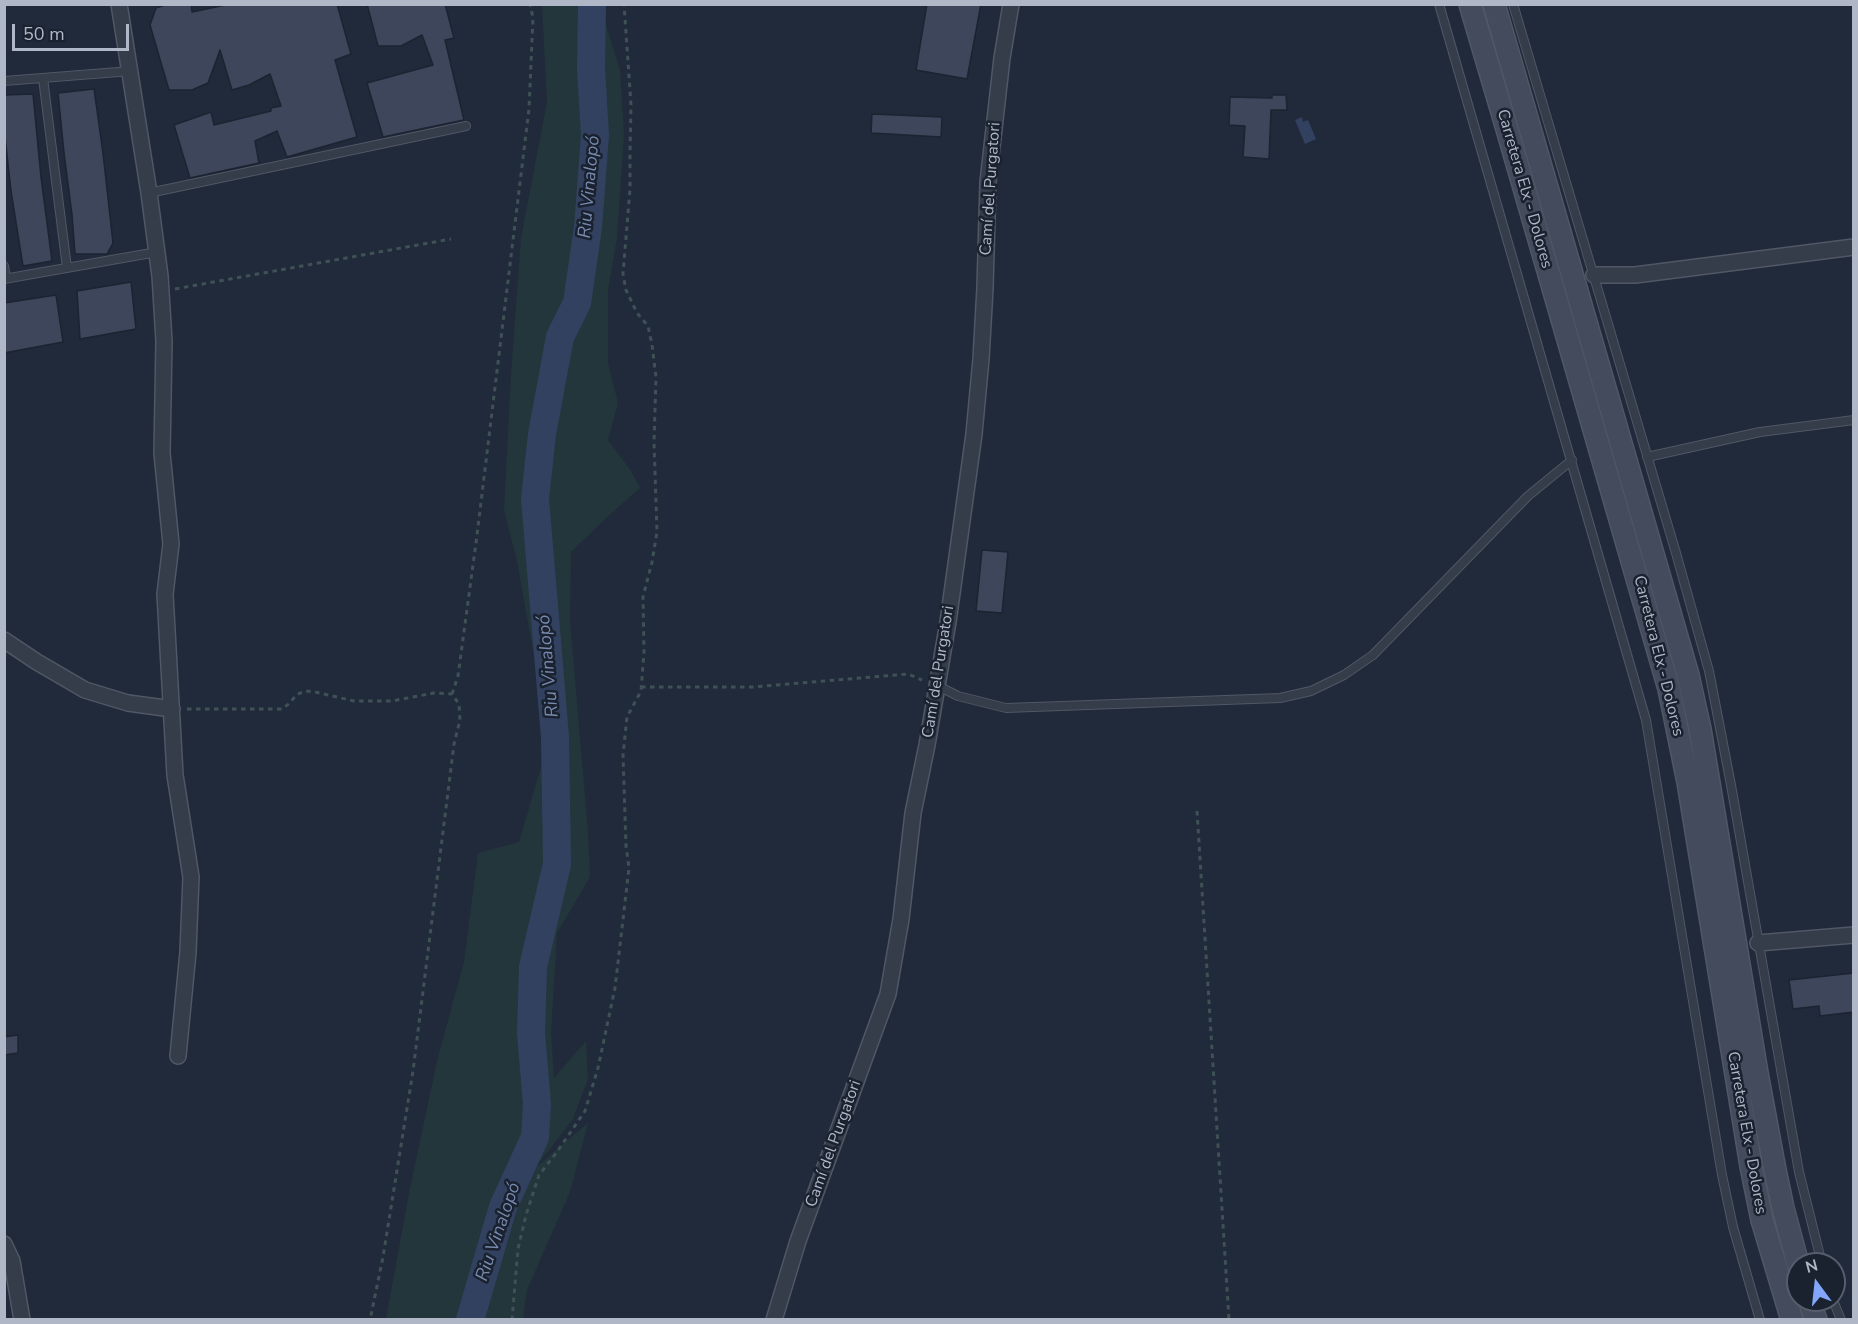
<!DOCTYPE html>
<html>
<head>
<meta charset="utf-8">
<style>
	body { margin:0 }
	#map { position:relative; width:1858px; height:1324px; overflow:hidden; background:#212a3a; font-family:"Nunito Sans",sans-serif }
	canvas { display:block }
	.frame { position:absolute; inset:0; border:6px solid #b0b7c7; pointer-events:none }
	.north { position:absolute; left:1786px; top:1252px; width:60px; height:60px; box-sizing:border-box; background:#1a212f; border:2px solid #565d6c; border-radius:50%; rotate:345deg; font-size:16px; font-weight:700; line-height:24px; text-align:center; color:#b0b7c7 }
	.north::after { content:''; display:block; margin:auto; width:21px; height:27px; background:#82a6f9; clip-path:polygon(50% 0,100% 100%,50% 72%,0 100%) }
	.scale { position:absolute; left:12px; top:24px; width:117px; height:27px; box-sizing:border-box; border:3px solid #b0b7c7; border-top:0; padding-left:8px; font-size:18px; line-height:21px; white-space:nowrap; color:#b0b7c7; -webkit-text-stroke:4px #1a212f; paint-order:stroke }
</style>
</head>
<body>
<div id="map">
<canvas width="1858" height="1324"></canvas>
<div class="frame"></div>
<div class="north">N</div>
<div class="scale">50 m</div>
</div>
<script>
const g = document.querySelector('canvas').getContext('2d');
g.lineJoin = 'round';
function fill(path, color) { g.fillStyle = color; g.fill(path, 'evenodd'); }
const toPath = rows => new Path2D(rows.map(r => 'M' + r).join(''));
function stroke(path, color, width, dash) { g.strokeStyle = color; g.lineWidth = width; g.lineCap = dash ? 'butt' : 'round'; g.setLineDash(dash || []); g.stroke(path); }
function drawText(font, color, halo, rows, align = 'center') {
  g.font = font + ' "Nunito Sans",sans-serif'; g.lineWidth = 5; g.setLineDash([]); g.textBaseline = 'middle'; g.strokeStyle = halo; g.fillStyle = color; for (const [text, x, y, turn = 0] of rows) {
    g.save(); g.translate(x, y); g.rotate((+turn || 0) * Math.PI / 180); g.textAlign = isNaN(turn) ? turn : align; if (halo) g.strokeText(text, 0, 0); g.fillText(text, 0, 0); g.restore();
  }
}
fill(toPath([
	[542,5,603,5,602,12,620,70,624,135,617,238,608,290,608,363,618,403,608,440,631,471,640,488,606,518,571,552,570,622,588,831,590,877,557,933,551,1032,554,1078,586,1041,588,1079,573,1119,535,1168,588,1123,570,1192,527,1290,523,1319,386,1319,409,1193,438,1057,464,962,478,853,519,842,549,740,517,561,504,510,511,375,521,238,547,102]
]), '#23363b');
fill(toPath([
	[1302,117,1303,122,1308,120,1316,139,1305,144,1295,120]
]), '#334160');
stroke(toPath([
	[470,1320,503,1207,535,1137,537,1104,531,1033,533,967,557,864,555,737,535,499,542,434,560,337,577,303,588,227,595,135,591,69,592,4]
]), '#334160', 28);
const building = toPath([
	[168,4,191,4,192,12,230,4,337,4,351,54,335,60,357,137,287,157,277,131,255,141,259,163,190,178,174,125,211,112,214,125,271,111,271,108,281,106,270,74,249,85,232,90,220,50,208,83,192,90,169,90,150,25,156,8,168,4],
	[367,4,445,4,454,38,445,40,464,120,383,137,367,83,433,65,422,35,401,46,378,46,367,4],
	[927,4,981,4,967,79,916,70,927,4],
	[94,89,103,153,113,243,107,254,75,254,72,215,64,153,58,93,94,89],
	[33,94,41,177,52,261,23,266,11,191,4,128,4,95,33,94],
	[1272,95,1286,95,1287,110,1271,110,1269,159,1243,157,1245,126,1229,125,1230,97,1272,98,1272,95],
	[872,114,942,117,941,137,871,133,872,114],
	[131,282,136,329,80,339,77,291,131,282],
	[56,295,63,342,4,353,4,303,56,295],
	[982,550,1008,552,1002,613,976,611,982,550],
	[1854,973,1854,1012,1820,1016,1819,1006,1793,1009,1789,980,1854,973],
	[18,1035,18,1053,4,1055,4,1037,18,1035]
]);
fill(building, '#3d465a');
stroke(building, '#1c2331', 1.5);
const lane = toPath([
	[1439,4,1646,720,1722,1175,1733,1227,1760,1320],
	[1513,4,1676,553,1709,671,1731,785,1799,1172,1822,1264],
	[43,78,67,268],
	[4,81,131,71],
	[149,193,466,126],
	[4,266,6,278],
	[4,279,157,252],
	[1647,457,1760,432,1854,420],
	[938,686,958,696,1006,708,1280,698,1311,691,1344,675,1373,655,1528,496,1572,460],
	[1833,1300,1841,1320]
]);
const street = toPath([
	[119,4,149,193,160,276,164,341,162,453,171,544,165,594,175,775,191,877,188,952,178,1056],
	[1594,275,1635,275,1854,247],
	[4,640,37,662,85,690,128,703,172,709],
	[1758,943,1854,935],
	[4,1244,12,1261,22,1320],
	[774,1320,798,1241,888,994,901,919,913,813,927,745,948,622,974,434,981,359,985,288,988,182,1002,58,1011,4]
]);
const secondary = toPath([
	[1470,4,1507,129,1669,689,1688,782,1751,1166,1762,1220,1792,1320],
	[1494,4,1688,675,1700,729,1757,1073,1775,1170,1783,1208,1798,1264],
	[1809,1300,1816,1320]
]);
stroke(lane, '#505765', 10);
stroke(street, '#505765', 18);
stroke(secondary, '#505765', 24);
stroke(toPath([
	[175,289,451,239],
	[641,687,753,687,908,674,922,680],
	[452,694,458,676,476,543,529,109,533,18,530,4],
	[187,709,282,709,290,703,296,695,305,691,315,692,354,701,392,701,434,693,452,694,459,704,460,720,454,744,413,1071,383,1257,370,1320],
	[1197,811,1229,1320],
	[512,1320,518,1249,526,1215,539,1175,557,1152,585,1111,598,1068,615,988,629,868,626,846,623,755,627,717,641,691,644,652,643,597,652,562,657,532,654,442,656,377,652,345,648,326,637,313,626,290,623,274,630,189,630,153,631,105,624,4]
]), '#3e5255', 3, [4.5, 4.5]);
stroke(lane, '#353c4a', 8);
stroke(street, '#353c4a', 15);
stroke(secondary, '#434b5d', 21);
drawText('16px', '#b0b7c7', '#1a212f', [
	["Camí del Purgatori",991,189,-86],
	["Carretera Elx - Dolores",1524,189,74],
	["Carretera Elx - Dolores",1658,656,76],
	["Camí del Purgatori",939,672,-81],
	["Carretera Elx - Dolores",1746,1133,80],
	["Camí del Purgatori",834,1144,-70]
]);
drawText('italic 18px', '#778aaf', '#1a212f', [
	["Riu Vinalopó",590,187,-85],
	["Riu Vinalopó",549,666,-95],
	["Riu Vinalopó",499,1232,-71]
]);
</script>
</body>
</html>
